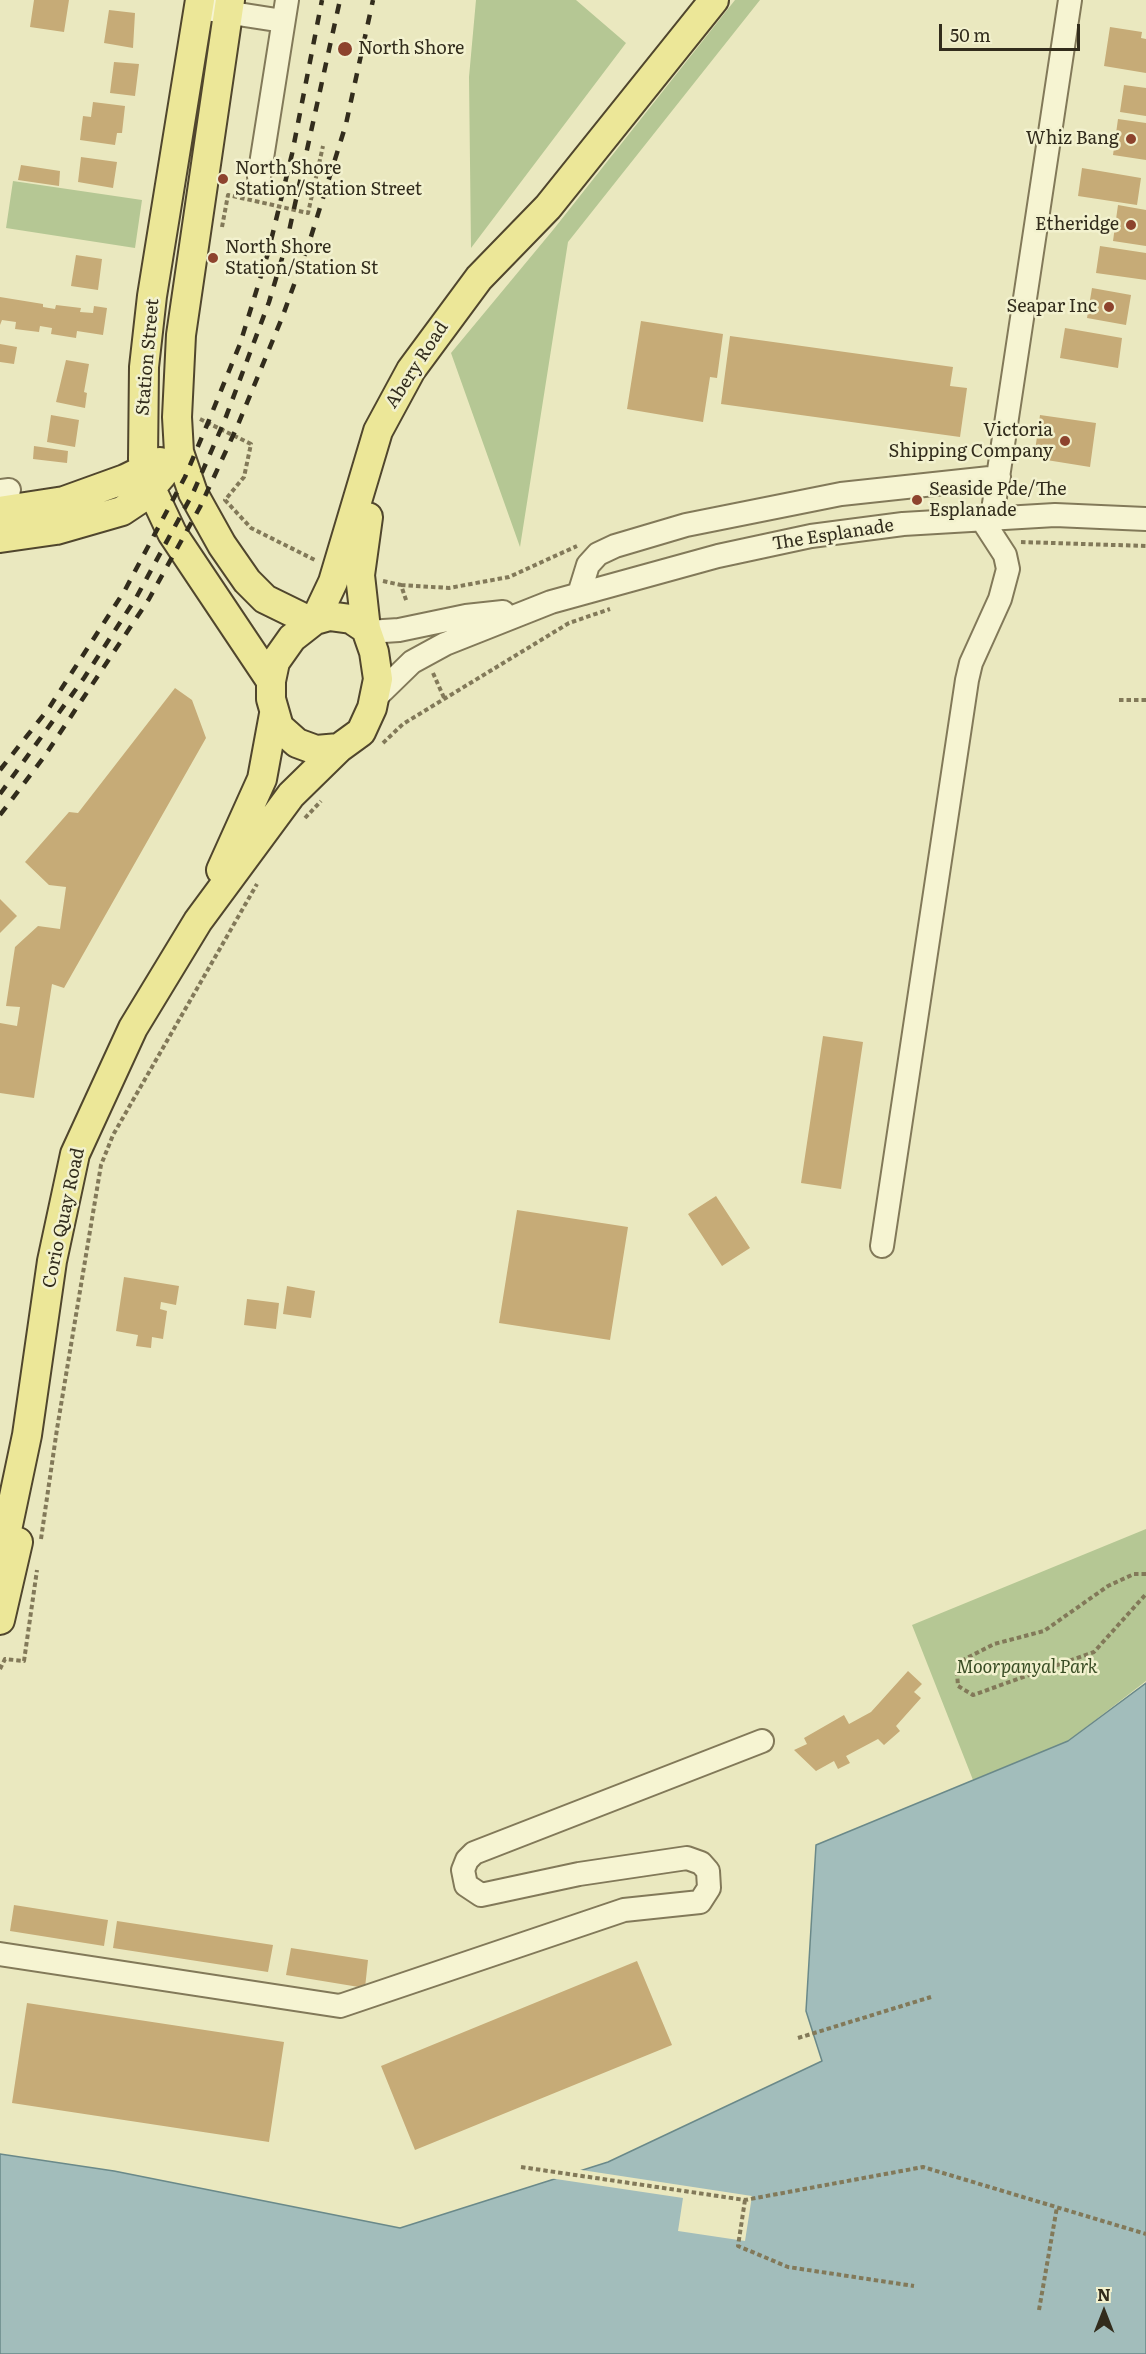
<!DOCTYPE html>
<html>
<head>
<meta charset="utf-8">
<style>
	body { margin:0 }
	#map { position:relative; width:1146px; height:2354px; overflow:hidden; background:#eae8bf; font-family:Literata,serif }
	canvas { display:block }
	.north { position:absolute; left:1074px; top:2282px; width:60px; height:60px; -webkit-text-stroke:4px #f2f1ce; paint-order:stroke; rotate:0deg; font-size:16px; font-weight:700; line-height:24px; text-align:center; color:#322c1c }
	.north::after { content:''; display:block; margin:auto; width:21px; height:27px; background:#322c1c; clip-path:polygon(50% 0,100% 100%,50% 72%,0 100%) }
	.scale { position:absolute; left:939px; top:24px; width:141px; height:27px; box-sizing:border-box; border:3px solid #322c1c; border-top:0; padding-left:8px; font-size:18px; line-height:21px; white-space:nowrap; color:#322c1c; -webkit-text-stroke:4px #f2f1ce; paint-order:stroke }
</style>
</head>
<body>
<div id="map">
<canvas width="1146" height="2354"></canvas>
<div class="north">N</div>
<div class="scale">50 m</div>
</div>
<script>
const g = document.querySelector('canvas').getContext('2d');
g.lineJoin = 'round';
function fill(path, color) { g.fillStyle = color; g.fill(path, 'evenodd'); }
const toPath = rows => new Path2D(rows.map(r => 'M' + r).join(''));
function stroke(path, color, width, dash) { g.strokeStyle = color; g.lineWidth = width; g.lineCap = dash ? 'butt' : 'round'; g.setLineDash(dash || []); g.stroke(path); }
function drawText(font, color, halo, rows, align = 'center') {
  g.font = font + ' Literata,serif'; g.lineWidth = 5; g.setLineDash([]); g.textBaseline = 'middle'; g.strokeStyle = halo; g.fillStyle = color; for (const [text, x, y, turn = 0] of rows) {
    g.save(); g.translate(x, y); g.rotate((+turn || 0) * Math.PI / 180); g.textAlign = isNaN(turn) ? turn : align; if (halo) g.strokeText(text, 0, 0); g.fillText(text, 0, 0); g.restore();
  }
}
fill(toPath([
	[476,0,576,0,626,43,471,248,469,77],
	[735,0,760,0,568,242,520,547,451,353,553,230],
	[13,181,142,200,135,248,6,228],
	[1146,1529,1146,1681,1068,1741,973,1780,912,1625]
]), '#b5c794');
const water = toPath([
	[1146,1683,1146,2354,0,2354,0,2154,114,2171,400,2228,608,2162,822,2061,806,2011,816,1845,1068,1741,1146,1683]
]);
fill(water, '#a2bdbb');
stroke(water, '#6a8989', 1.5);
fill(toPath([
	[575,2169,752,2196,745,2241,678,2231,683,2198,549,2178]
]), '#eae8bf');
fill(toPath([
	[34,0,69,0,64,32,30,27],
	[109,10,135,13,133,48,104,43],
	[1110,27,1142,32,1141,38,1146,39,1146,73,1104,66],
	[114,62,139,64,135,96,110,93],
	[1124,85,1146,88,1146,116,1120,112],
	[93,102,125,106,122,133,117,133,115,145,80,140,83,116,91,117],
	[1118,119,1146,123,1146,160,1113,155],
	[81,157,117,162,113,188,78,182],
	[21,165,60,171,59,186,18,180],
	[1082,168,1141,178,1137,205,1078,196],
	[1118,205,1146,210,1146,246,1113,241],
	[1100,246,1146,253,1146,280,1096,273],
	[76,255,102,259,98,290,71,286],
	[1092,288,1131,295,1126,325,1087,318],
	[0,297,43,304,43,307,55,309,56,305,81,308,80,312,93,313,94,306,107,308,103,335,77,331,76,338,51,334,52,328,40,326,39,332,15,329,16,322,2,320,0,325],
	[641,321,723,334,717,378,710,377,703,422,627,409],
	[1065,328,1122,338,1118,368,1060,358],
	[730,336,953,367,950,386,967,388,960,437,721,404],
	[0,344,17,347,14,364,0,362],
	[66,360,89,364,84,392,87,393,85,408,56,402],
	[51,415,79,420,75,447,47,442],
	[1040,415,1096,423,1090,467,1034,458],
	[34,446,68,451,67,463,33,459],
	[175,688,192,700,206,738,64,988,52,984,34,1098,0,1093,0,1023,17,1026,20,1007,6,1006,15,947,38,926,60,929,66,887,49,885,25,862,69,812,78,813],
	[0,899,17,916,0,933],
	[823,1036,863,1042,841,1189,801,1183],
	[716,1196,750,1248,722,1266,688,1214],
	[517,1210,628,1227,610,1340,499,1323],
	[124,1277,179,1286,176,1305,161,1302,160,1309,167,1311,163,1339,152,1337,151,1348,136,1346,138,1335,116,1331],
	[287,1286,315,1291,311,1318,283,1314],
	[247,1299,279,1303,276,1329,244,1325],
	[908,1671,922,1684,914,1692,921,1698,896,1726,900,1731,884,1745,878,1739,846,1756,850,1763,838,1769,834,1761,816,1771,794,1750,807,1744,804,1738,844,1715,849,1724,871,1712],
	[14,1905,108,1920,104,1946,10,1931],
	[117,1921,273,1945,268,1972,113,1948],
	[291,1948,368,1960,365,1988,286,1975],
	[637,1961,672,2045,415,2150,381,2066],
	[27,2003,284,2042,269,2142,12,2103]
]), '#c6ab77');
const minor = toPath([
	[199,8,283,21],
	[259,177,287,0],
	[0,491,9,490],
	[992,517,1070,0],
	[579,594,588,565,598,554,615,546,686,525,841,494,999,477],
	[368,632,399,630,466,616,503,612],
	[374,699,412,662,445,644,551,602,718,556,811,536,903,524,1055,515,1146,519],
	[882,1246,967,680,971,663,1000,599,1008,569,1005,555,981,518],
	[0,1954,340,2006,624,1910,700,1902,709,1888,708,1871,701,1863,687,1858,579,1874,481,1895,466,1885,463,1870,467,1860,474,1853,762,1741]
]);
const major = toPath([
	[200,0,152,296,144,367,143,459,148,482,172,533,271,681],
	[230,0,181,335,177,417,179,452,193,493,222,545,247,581,265,599,312,622],
	[0,511,64,501,125,479,160,462],
	[0,538,56,530,122,511,143,497,162,475],
	[329,616,351,619,366,629,374,652,378,679,372,708,361,732,339,748,316,750,297,743,279,727,271,699,271,681,275,662,292,638,315,620,329,616],
	[315,620,333,582,378,431,411,370,479,278,548,207,714,0],
	[366,629,360,575,368,517],
	[221,870,262,779,274,714],
	[0,1563,27,1435,52,1261,75,1154,133,1028,198,921,291,795,339,748],
	[0,1620,18,1542]
]);
stroke(minor, '#827959', 26);
stroke(major, '#50462d', 32);
stroke(toPath([
	[255,201,308,213,323,146],
	[222,227,228,195,255,201],
	[200,419,251,444,244,477,225,500,251,528,317,561],
	[1021,542,1146,546],
	[383,581,401,585,407,603],
	[401,585,449,588,509,577,577,546],
	[433,673,445,700],
	[1119,700,1146,700],
	[383,743,403,724,569,623,610,609],
	[305,818,321,801],
	[41,1539,57,1429,101,1165,113,1135,257,884],
	[1146,1574,1134,1574,1108,1586,1044,1631,994,1644,965,1659,957,1673,958,1686,973,1695,1094,1652,1146,1594],
	[0,1669,5,1659,24,1661,37,1570],
	[798,2038,931,1997],
	[521,2167,745,2200,923,2167,1146,2234],
	[745,2200,738,2246,788,2267,914,2286],
	[1039,2310,1057,2207]
]), '#827959', 4, [4.5, 3]);
stroke(minor, '#f6f4d2', 22);
stroke(major, '#ece798', 28);
stroke(toPath([
	[0,770,49,708,125,590,185,477,207,425,240,344,268,253,292,154,322,0],
	[0,794,84,678,136,598,193,493,224,422,269,302,286,245,340,0],
	[0,815,44,757,149,599,200,507,237,427,282,318,309,243,346,124,373,0]
]), '#322c1c', 4.5, [10, 10]);
for (const [x, y, r, color] of [
	[345,49,8,"#8d432d"],
	[1131,139,6,"#8d432d"],
	[223,179,6,"#8d432d"],
	[1131,225,6,"#8d432d"],
	[213,258,6,"#8d432d"],
	[1109,307,6,"#8d432d"],
	[1065,441,6,"#8d432d"],
	[917,500,6,"#8d432d"]
]) { const dot = new Path2D(); dot.arc(x, y, r, 0, 2 * Math.PI); g.fillStyle = color; g.fill(dot); stroke(dot, '#f2f1ce', 2); }
drawText('18px', '#322c1c', '#f2f1ce', [
	["North Shore",358,49],
	["Whiz Bang",1119,139,"right"],
	["North Shore",235,169],
	["Station/Station Street",235,190],
	["Etheridge",1119,225,"right"],
	["North Shore",225,248],
	["Station/Station St",225,269],
	["Seapar Inc",1097,307,"right"],
	["Victoria",1053,431,"right"],
	["Shipping Company",1053,452,"right"],
	["Seaside Pde/The",929,490],
	["Esplanade",929,511]
], 'left');
drawText('18px', '#322c1c', '#f2f1ce', [
	["Station Street",148,357,-85],
	["Abery Road",417,365,-57],
	["The Esplanade",833,535,-9],
	["Corio Quay Road",64,1218,-78]
]);
drawText('italic 18px', '#394d24', '#f2f1ce', [
	["Moorpanyal Park",1027,1668]
]);
</script>
</body>
</html>
